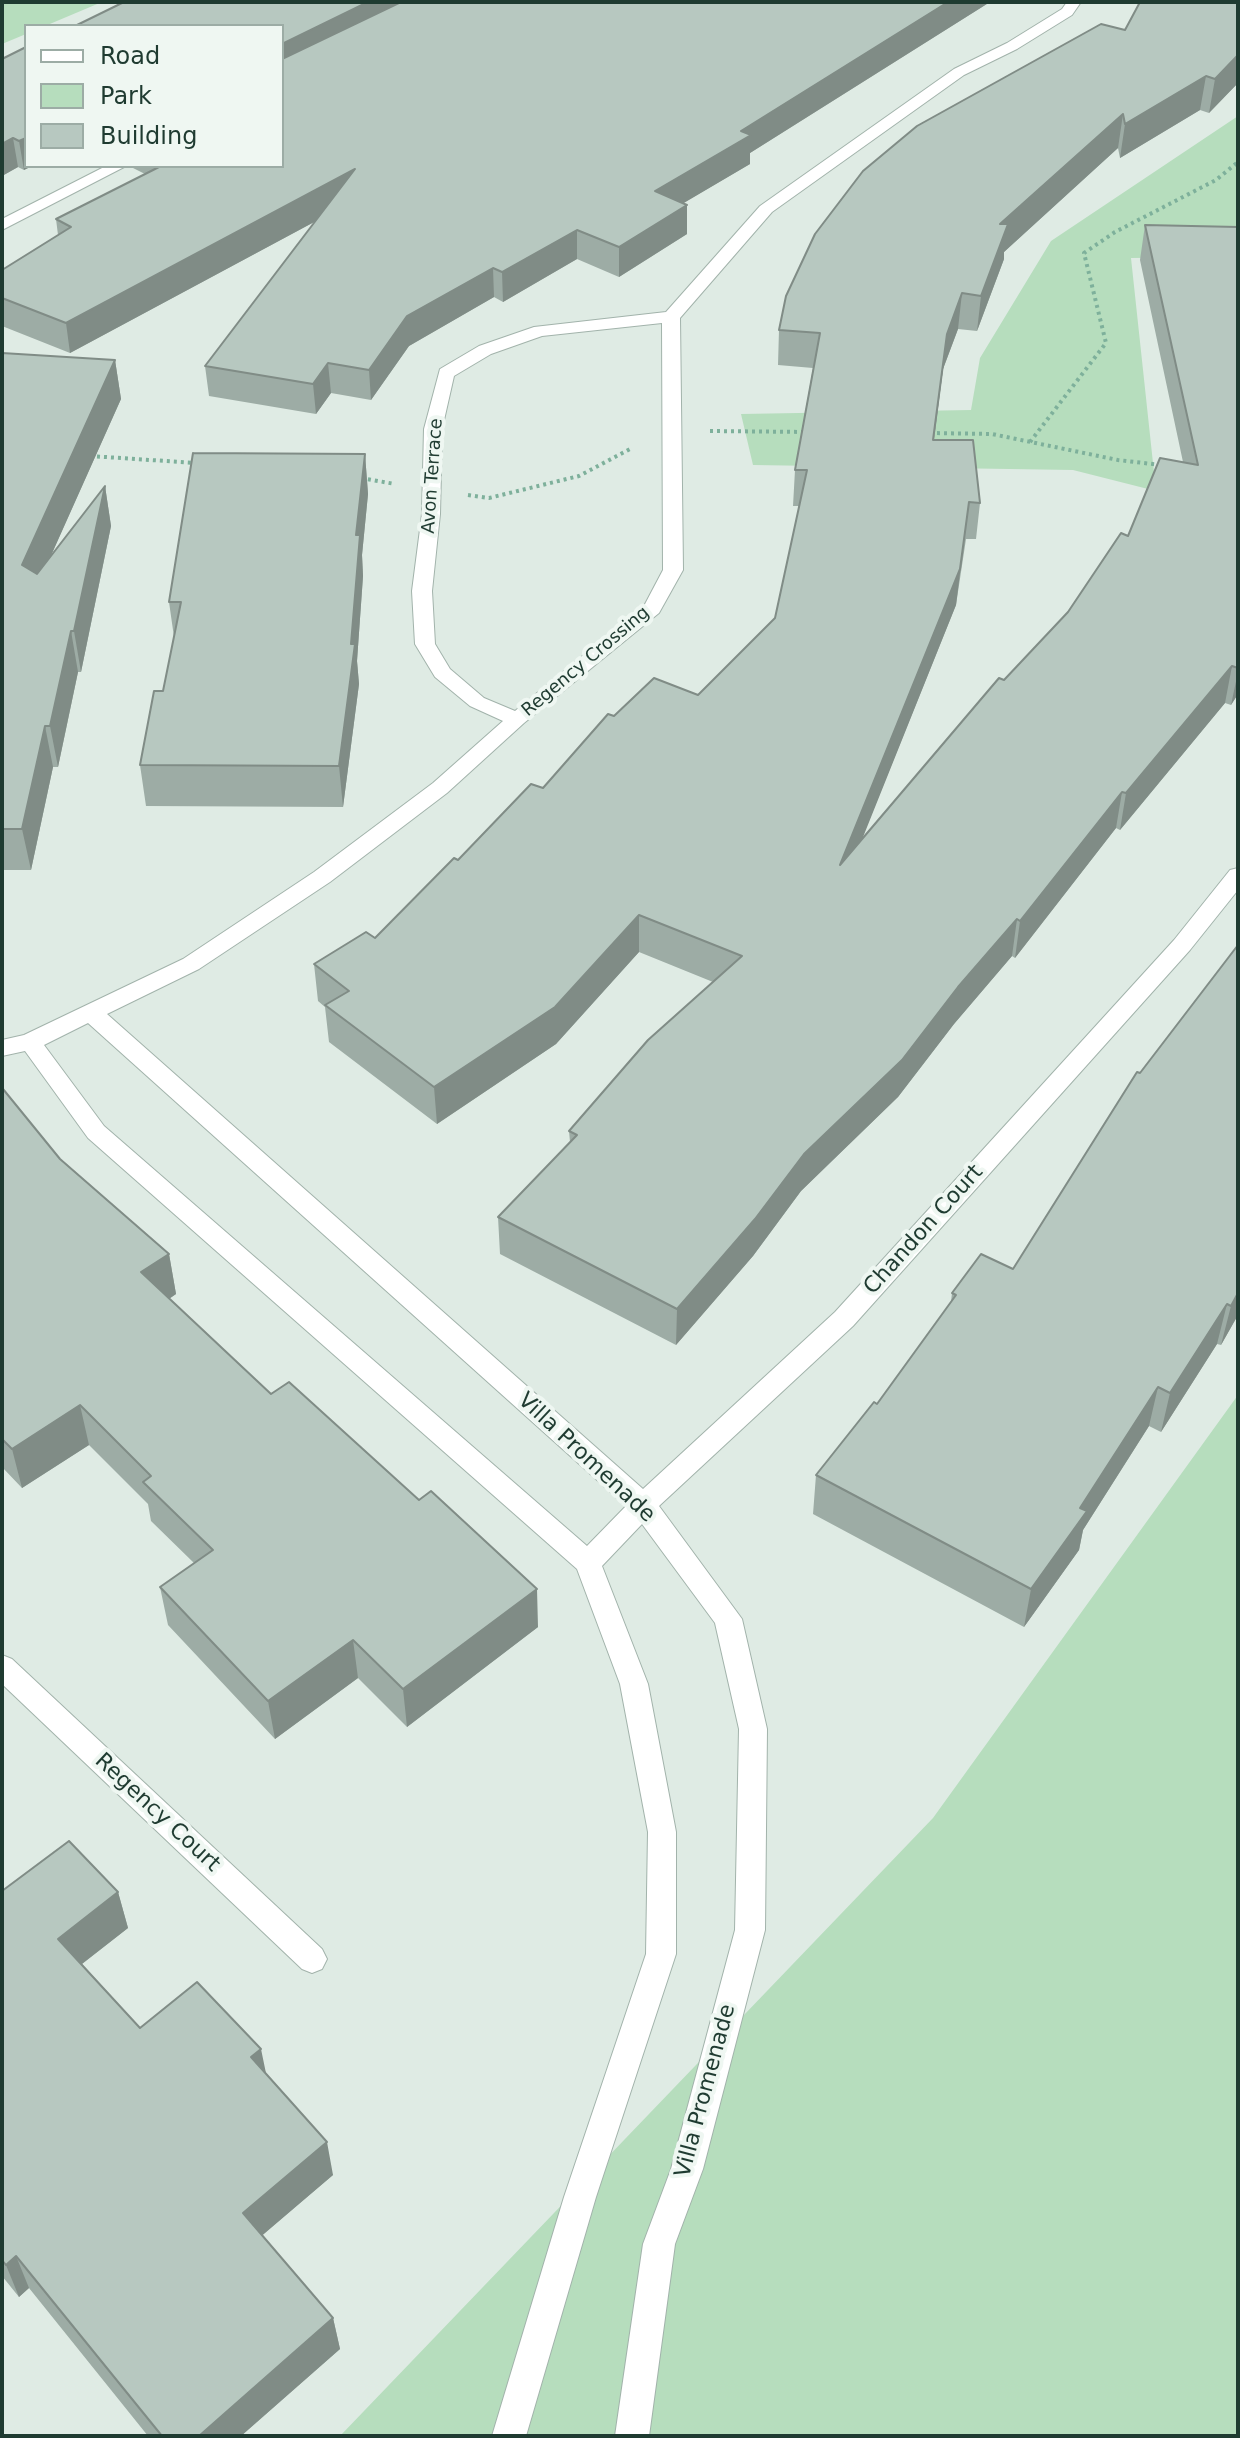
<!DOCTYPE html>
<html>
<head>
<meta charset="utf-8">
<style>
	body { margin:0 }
	#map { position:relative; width:1240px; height:2438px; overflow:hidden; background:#dfebe4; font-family:"DejaVu Sans",sans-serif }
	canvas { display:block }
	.frame { position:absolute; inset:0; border:4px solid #1f3b31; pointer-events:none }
	.legend { position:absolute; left:24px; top:24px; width:260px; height:144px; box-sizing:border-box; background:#eff7f2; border:2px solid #9caca5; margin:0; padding:10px 14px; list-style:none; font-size:24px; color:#1f3b31 }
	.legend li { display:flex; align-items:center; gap:16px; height:40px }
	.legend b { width:40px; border:2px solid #9caca5 }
</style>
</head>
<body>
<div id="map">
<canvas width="1240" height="2438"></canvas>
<div class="frame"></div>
<ul class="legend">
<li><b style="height:10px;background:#fff"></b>Road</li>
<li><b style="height:22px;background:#b6ddbd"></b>Park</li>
<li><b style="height:22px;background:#b7c8c0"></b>Building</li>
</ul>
</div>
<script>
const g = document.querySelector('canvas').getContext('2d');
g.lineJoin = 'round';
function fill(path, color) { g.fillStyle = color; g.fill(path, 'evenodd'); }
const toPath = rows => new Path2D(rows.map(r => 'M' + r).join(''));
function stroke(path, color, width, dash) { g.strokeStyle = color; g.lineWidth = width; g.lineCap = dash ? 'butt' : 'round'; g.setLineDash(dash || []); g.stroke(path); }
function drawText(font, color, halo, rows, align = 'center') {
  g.font = font + ' "DejaVu Sans",sans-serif'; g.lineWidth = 8; g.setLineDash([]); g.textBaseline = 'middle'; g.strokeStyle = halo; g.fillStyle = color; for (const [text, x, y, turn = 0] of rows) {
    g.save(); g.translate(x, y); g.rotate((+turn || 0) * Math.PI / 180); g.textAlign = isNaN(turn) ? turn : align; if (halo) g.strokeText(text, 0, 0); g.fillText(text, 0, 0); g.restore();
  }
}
fill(toPath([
	[2,2,102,2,45,26,26,26,26,34,2,44],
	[1238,116,1238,257,1131,258,1156,491,1073,470,753,465,741,414,971,410,980,358,1051,241],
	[1238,1395,1238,2436,340,2436,933,1818]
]), '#b6ddbd');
const minor = toPath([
	[1067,2,1081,2,1072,15,1017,49,964,75,772,212,680,318,683,570,659,613,524,723,447,793,330,882,199,969,107,1014,643,1489,835,1312,1174,940,1230,870,1238,868,1238,890,1190,950,853,1326,659,1506,742,1619,767,1729,765,1930,703,2169,675,2244,649,2436,615,2436,643,2244,671,2169,735,1930,739,1729,715,1623,642,1524,602,1566,648,1684,676,1832,676,1954,596,2197,526,2436,492,2436,564,2197,646,1954,648,1832,620,1684,577,1569,88,1138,25,1051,2,1056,2,1040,24,1035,183,959,314,872,433,783,503,721,470,706,435,677,415,644,412,591,422,514,424,429,440,369,479,346,534,327,666,312,760,206,954,69,1007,43,1062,9,1067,2],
	[662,323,663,570,644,606,515,711,484,698,450,669,435,644,432,591,440,514,442,429,454,376,491,354,542,336,662,323],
	[88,1023,626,1506,587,1546,104,1126,44,1045,88,1023],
	[106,166,126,166,2,230,2,219,106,166],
	[2,1655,12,1659,322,1949,327,1959,322,1969,312,1973,302,1969,2,1684,2,1655]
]);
stroke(minor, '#a2b3ab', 2);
stroke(toPath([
	[710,431,808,432],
	[930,433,992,434,1118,460,1161,465],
	[1030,442,1106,343,1084,253,1115,232,1216,180,1238,162],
	[90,456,196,463],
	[361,478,395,484],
	[468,495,489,498,579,476,632,448]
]), '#7eb09b', 4, [3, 4]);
fill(minor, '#fff');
fill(toPath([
	[124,2,990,2,750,153,750,164,683,203,687,234,619,277,577,259,503,302,494,297,409,346,371,400,331,393,316,414,209,396,205,366,316,221,70,353,2,326,2,270,58,235,56,219,145,174,129,166,282,166],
	[1238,2,1238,83,1209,113,1200,110,1120,158,1118,148,1004,252,1004,259,977,331,958,329,943,369,934,440,980,503,976,539,966,539,956,605,862,838,1004,680,1068,612,1128,536,1183,462,1140,260,1145,225,1238,227,1238,694,1231,705,1225,703,1120,830,1116,828,1015,958,1012,956,954,1024,898,1097,801,1191,753,1256,676,1345,500,1254,498,1217,570,1142,569,1131,713,982,639,952,556,1044,437,1124,329,1042,325,1007,318,1001,314,964,375,938,458,860,543,788,614,716,698,695,775,618,799,506,793,506,795,470,813,368,778,365,779,330,1125,30],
	[2,59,26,166,32,166,24,170,18,167,2,176],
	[2,353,115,360,121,399,51,555,105,486,111,526,81,672,78,672,58,767,53,767,31,870,2,870],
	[365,454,368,494,362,555,363,576,357,661,359,684,343,807,146,806,140,765,163,691,174,637,169,602],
	[1238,945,1238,1315,1221,1345,1217,1344,1161,1432,1149,1426,1083,1530,1079,1550,1024,1627,813,1514,816,1475,877,1404,951,1302,952,1293,1013,1269,1140,1073],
	[2,1090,60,1159,169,1254,176,1294,169,1299,271,1394,538,1627,407,1727,358,1678,275,1739,168,1625,160,1587,194,1563,151,1521,148,1504,89,1445,22,1488,2,1467],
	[2,1891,118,1892,128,1928,82,1964,140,2028,266,2073,333,2175,262,2235,333,2318,340,2349,241,2436,148,2436,29,2288,19,2297,2,2276]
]), '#9daca5');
fill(toPath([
	[368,2,427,2,282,74,282,44],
	[948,2,990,2,750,153,750,164,655,220,655,191,741,131],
	[1238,55,1238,83,1209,113,1215,79],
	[1206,76,1200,110,1120,158,1125,124],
	[1123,114,1118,148,1004,252,1004,259,977,331,981,296,1000,224],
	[13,138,18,167,2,176,2,144],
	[26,138,26,166,32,166,24,170,19,141],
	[355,169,357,199,70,353,66,323],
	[687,205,687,234,619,277,619,247],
	[577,230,577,259,503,302,502,272],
	[493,268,494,297,409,346,371,400,369,370,407,316],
	[962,293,958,329,943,369,929,476,947,334],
	[115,360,121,399,29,605,22,565],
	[328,363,331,393,316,414,313,384],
	[365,454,368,494,362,555,363,576,357,661,359,684,343,807,339,766,351,644,356,535],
	[105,486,111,526,81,672,74,631],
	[969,502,956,605,837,902,840,865],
	[71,631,78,672,58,767,50,726],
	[1232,666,1225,703,1120,830,1126,793],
	[1238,672,1238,694,1231,705],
	[45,726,53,767,31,870,22,829],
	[1122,792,1116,828,1015,958,1020,921],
	[639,915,639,952,556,1044,437,1124,434,1087],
	[1017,919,1012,956,954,1024,898,1097,801,1191,753,1256,676,1345,677,1309,804,1154,958,987],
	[169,1254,176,1294,148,1313,141,1272],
	[1238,1293,1238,1315,1221,1345,1231,1306],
	[1227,1304,1217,1344,1161,1432,1170,1393],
	[1158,1387,1149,1426,1083,1530,1079,1550,1024,1627,1031,1589,1080,1508],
	[80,1405,89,1445,22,1488,12,1449],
	[537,1589,538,1627,407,1727,403,1689],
	[353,1640,358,1678,275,1739,268,1701],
	[118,1892,128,1928,69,1974,58,1939],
	[261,2049,268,2083,251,2057],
	[327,2142,333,2175,251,2245,243,2213],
	[16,2256,29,2288,19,2297,6,2265],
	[333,2318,340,2349,241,2436,199,2436]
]), '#808c86');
const building = toPath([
	[124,2,368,2,282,44,282,26,75,26,124,2],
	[401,2,948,2,741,131,751,135,655,191,687,205,619,247,577,230,502,272,493,268,407,316,369,370,328,363,313,384,205,366,355,169,66,323,2,298,2,270,71,227,56,219,161,166,282,166,282,59,401,2],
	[1140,2,1238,2,1238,55,1215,79,1206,76,1125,124,1123,114,1000,224,1008,224,981,296,962,293,947,334,933,440,973,440,980,503,969,502,960,569,840,865,999,678,1004,680,1068,612,1121,533,1128,536,1160,458,1198,465,1145,225,1238,227,1238,668,1232,666,1126,793,1122,792,1020,921,1017,919,958,987,902,1060,804,1154,755,1219,677,1309,498,1217,577,1135,569,1131,648,1040,742,956,639,915,555,1007,434,1087,325,1005,349,991,314,964,366,932,375,938,454,858,458,860,531,784,543,788,608,714,614,716,654,678,698,695,775,618,807,470,795,470,820,333,779,330,786,296,815,234,863,171,917,126,1101,24,1125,30,1140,2],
	[26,47,26,138,19,141,13,138,2,144,2,59,26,47],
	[2,353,115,360,22,565,37,574,105,486,74,631,71,631,50,726,45,726,22,829,2,829,2,353],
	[193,453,365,454,356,535,360,535,351,644,355,644,339,766,140,765,154,691,163,691,181,602,169,602,193,453],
	[1238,945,1238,1293,1231,1306,1227,1304,1170,1393,1158,1387,1080,1508,1087,1511,1031,1589,816,1475,874,1402,877,1404,956,1295,952,1293,981,1254,1013,1269,1137,1072,1140,1073,1238,945],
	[3,1089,60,1159,169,1254,141,1272,271,1394,289,1382,419,1500,431,1491,537,1589,403,1689,353,1640,268,1701,160,1587,213,1550,143,1482,151,1476,80,1405,12,1449,2,1439,3,1089],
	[69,1841,118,1892,58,1939,140,2028,197,1982,261,2049,251,2057,327,2142,243,2213,333,2318,199,2436,162,2436,16,2256,6,2265,2,2260,2,1891,69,1841]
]);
fill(building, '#b7c8c0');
stroke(building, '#808c86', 2);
drawText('18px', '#1f3b31', '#eff7f2', [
	["Avon Terrace",433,476,-86],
	["Regency Crossing",586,662,-40]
]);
drawText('22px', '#1f3b31', '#eff7f2', [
	["Chandon Court",924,1230,-48],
	["Villa Promenade",586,1458,43],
	["Regency Court",157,1813,43],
	["Villa Promenade",706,2091,-75]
]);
</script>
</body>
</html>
